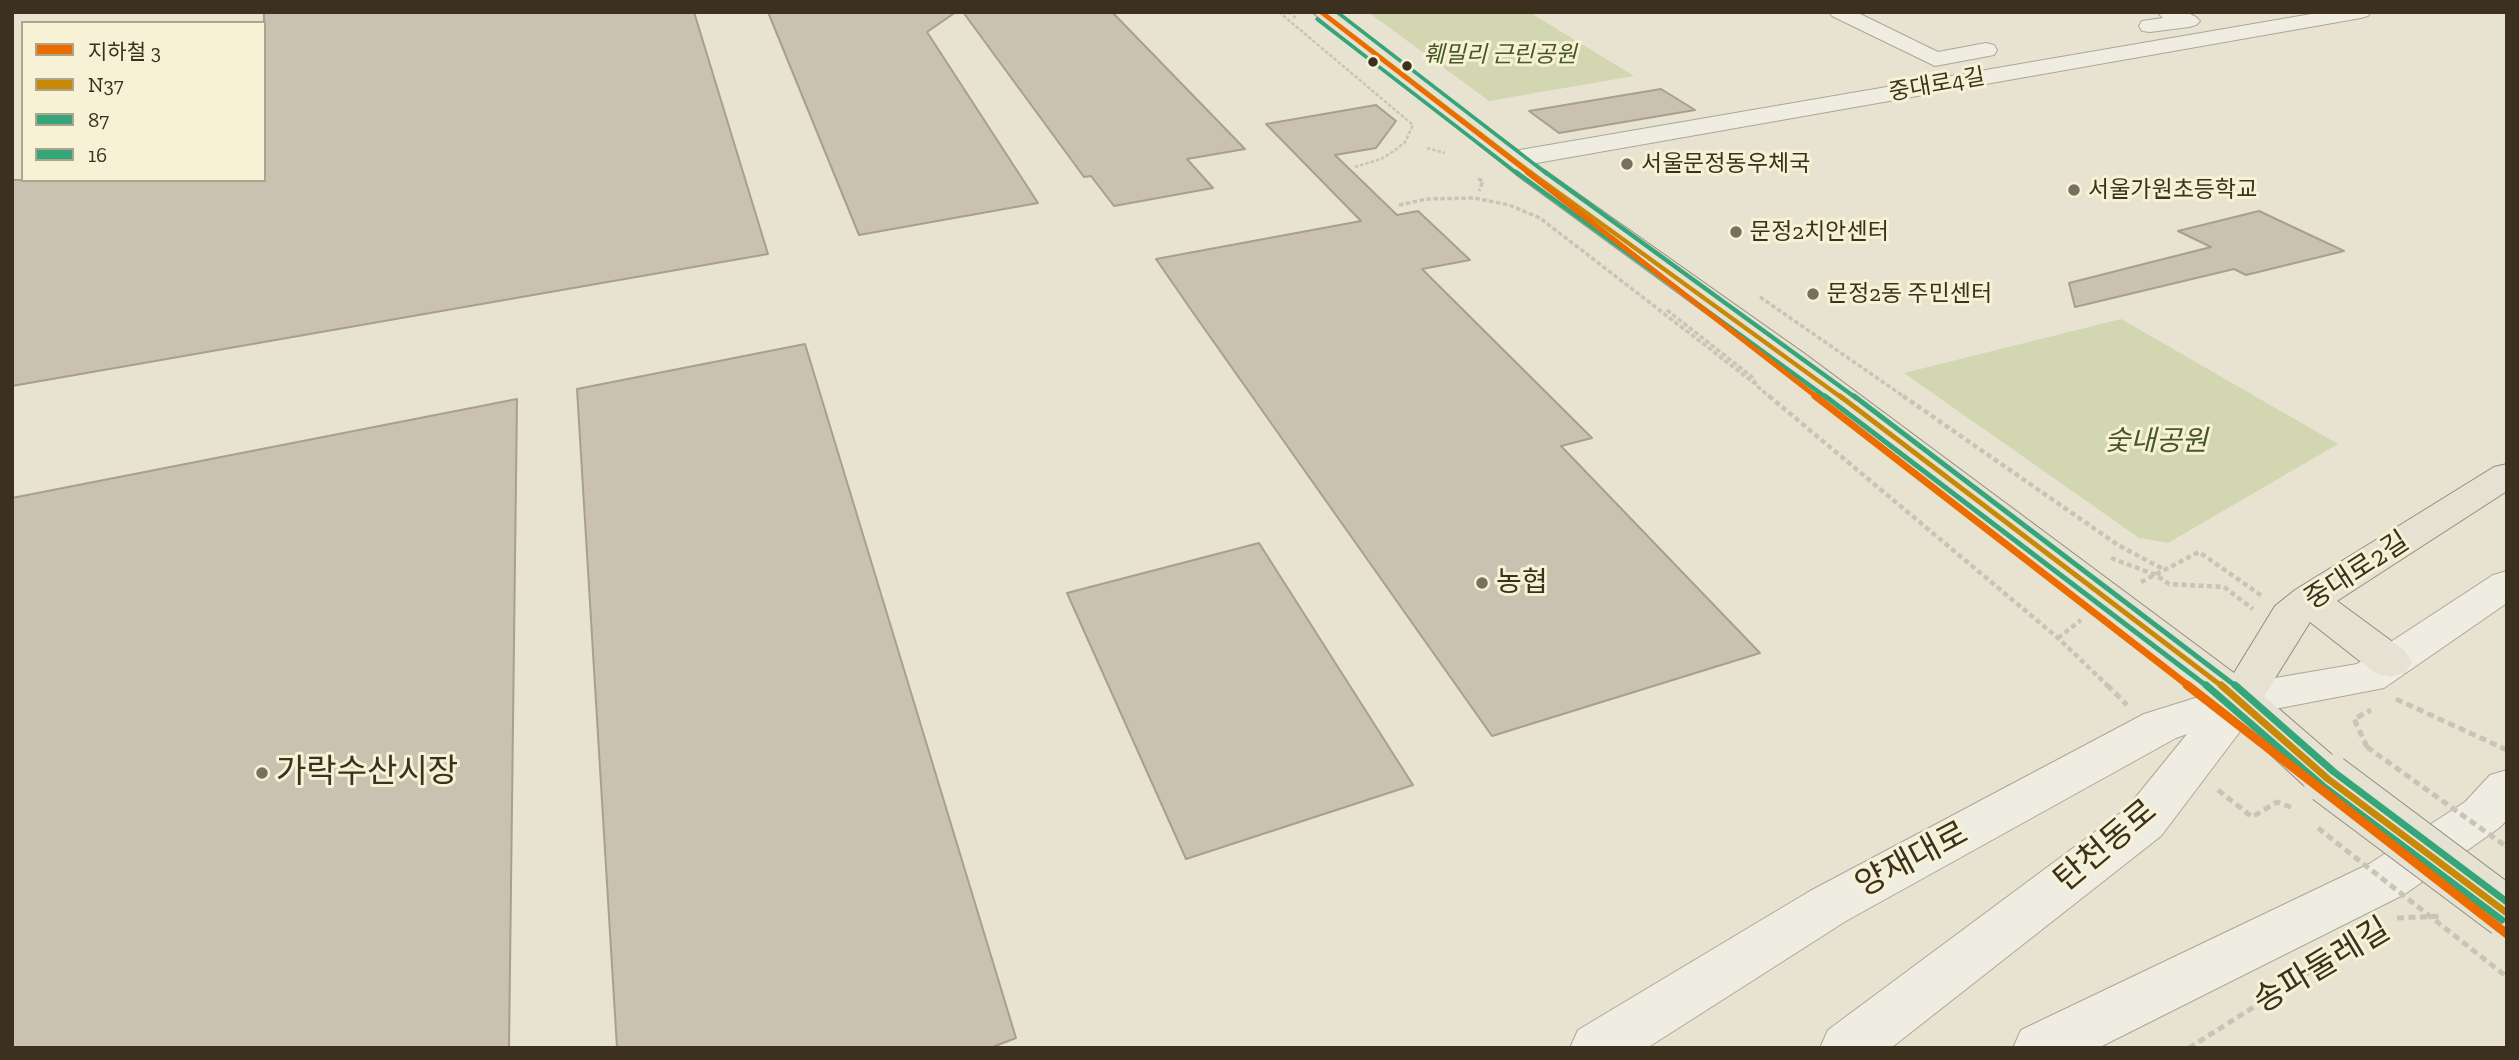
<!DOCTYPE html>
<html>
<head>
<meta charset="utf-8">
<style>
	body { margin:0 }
	#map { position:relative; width:2519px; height:1060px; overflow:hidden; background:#e7e3d0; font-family:"Zilla Slab","Noto Sans KR",serif }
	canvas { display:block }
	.frame { position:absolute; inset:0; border:14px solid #3c311f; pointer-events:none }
	.legend { position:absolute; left:21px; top:21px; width:245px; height:161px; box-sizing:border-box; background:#f7f2d6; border:2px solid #aca58d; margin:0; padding:9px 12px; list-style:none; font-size:21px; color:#3c311f }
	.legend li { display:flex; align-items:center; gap:14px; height:35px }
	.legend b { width:35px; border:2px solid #aca58d }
</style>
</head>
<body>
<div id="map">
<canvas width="2519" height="1060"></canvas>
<div class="frame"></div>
<ul class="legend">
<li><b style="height:9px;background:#ed6c00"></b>지하철 3</li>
<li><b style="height:9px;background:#c88908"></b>N37</li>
<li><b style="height:9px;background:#35a57a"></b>87</li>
<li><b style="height:9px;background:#35a57a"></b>16</li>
</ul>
</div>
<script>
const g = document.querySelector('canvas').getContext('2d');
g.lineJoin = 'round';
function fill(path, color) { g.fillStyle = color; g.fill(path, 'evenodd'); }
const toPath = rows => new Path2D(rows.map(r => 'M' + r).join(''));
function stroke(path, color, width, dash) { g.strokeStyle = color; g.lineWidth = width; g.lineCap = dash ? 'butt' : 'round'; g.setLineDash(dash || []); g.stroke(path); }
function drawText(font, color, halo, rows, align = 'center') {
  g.font = font + ' "Zilla Slab","Noto Sans KR",serif'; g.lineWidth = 6; g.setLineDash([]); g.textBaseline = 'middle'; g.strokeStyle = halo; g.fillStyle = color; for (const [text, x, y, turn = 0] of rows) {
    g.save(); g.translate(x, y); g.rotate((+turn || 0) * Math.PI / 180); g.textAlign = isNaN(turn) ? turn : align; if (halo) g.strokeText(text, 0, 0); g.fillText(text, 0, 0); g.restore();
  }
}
fill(toPath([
	[1368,12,1529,12,1634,76,1489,101],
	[2121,319,2338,444,2168,543,2139,538,1904,373]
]), '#d2d7b2');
const building = toPath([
	[264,12,694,12,768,254,12,386,12,180,264,180,264,12],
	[768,12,956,12,927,32,1038,203,859,235,768,12],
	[963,12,1112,12,1245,149,1187,159,1213,188,1114,206,1091,176,1084,177,963,12],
	[1661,89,1695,110,1559,133,1529,111,1661,89],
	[1376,105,1396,121,1376,148,1335,155,1397,215,1418,211,1470,260,1422,269,1592,438,1561,446,1760,653,1492,736,1194,314,1156,259,1361,221,1266,124,1376,105],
	[2259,211,2344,251,2246,275,2234,269,2075,307,2069,283,2211,247,2178,231,2259,211],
	[805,344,1016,1038,990,1048,617,1048,577,389,805,344],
	[517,399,509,1048,12,1048,12,498,517,399],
	[1259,543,1413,785,1186,859,1067,593,1259,543]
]);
fill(building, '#cac1b1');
stroke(building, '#a79f8f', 2);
const minor = toPath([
	[1829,12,1856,12,1938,52,1986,43,1994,45,1997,50,1994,55,1935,66,1832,16,1829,12],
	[2157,12,2186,12,2196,17,2200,21,2196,25,2189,27,2150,32,2142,31,2139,26,2142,21,2163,18,2157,12],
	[2323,12,2371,12,2368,16,2361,18,1514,167,1505,164,1501,159,1505,154,1514,151,2323,12],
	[2507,571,2507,603,2384,688,2254,713,2161,836,1891,1048,1820,1048,1828,1030,2127,808,2187,734,2176,738,1846,921,1647,1048,1570,1048,1578,1030,1810,891,2144,714,2240,684,2357,664,2493,575,2507,571],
	[2507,770,2507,820,2499,828,2405,894,2098,1048,2013,1048,2021,1030,2369,864,2465,802,2490,775,2507,770]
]);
const major = toPath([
	[1312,12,1335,12,1540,167,1805,354,2234,673,2275,606,2295,590,2494,467,2507,464,2507,491,2337,601,2405,651,2412,662,2405,673,2390,677,2375,673,2310,622,2264,696,2345,766,2352,779,2345,792,2328,797,2311,792,2224,711,1781,368,1522,179,1312,12]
]);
stroke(minor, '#aca798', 2);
stroke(major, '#928d7f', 2);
stroke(toPath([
	[1279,12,1413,125,1405,142,1394,151,1381,159,1355,167],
	[1289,12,1297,19],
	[1427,148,1445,153]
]), '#c7c4b8', 2.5, [3.5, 2]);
stroke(toPath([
	[1478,179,1483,181,1479,191],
	[1399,205,1427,199,1474,198,1509,205,1540,218,1754,383],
	[1760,297,1906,398],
	[1667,310,1751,376,1757,386,1771,398]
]), '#c7c4b8', 3.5, [4.5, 2.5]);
stroke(toPath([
	[1769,396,2058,638,2109,687],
	[1903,396,2118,545,2165,570],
	[2111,558,2156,575,2169,584,2224,587,2253,609],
	[2141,582,2199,552,2262,596],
	[2058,638,2081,620]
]), '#c7c4b8', 4.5, [5, 3.5]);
stroke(toPath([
	[2107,685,2127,705],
	[2396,699,2507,750],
	[2367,747,2354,719,2371,710],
	[2218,790,2252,817,2277,802,2293,808],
	[2397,918,2441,916],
	[2189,1048,2369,934]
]), '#c7c4b8', 5, [7, 4.5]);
fill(minor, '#efece1');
fill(major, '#e6e2d3');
const majorBridge = toPath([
	[2328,779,2507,913]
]);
stroke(majorBridge, '#928d7f', 52, []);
stroke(toPath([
	[2367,747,2507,847],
	[2318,828,2507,977]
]), '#c7c4b8', 5, [7, 4.5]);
stroke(majorBridge, '#e6e2d3', 50);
stroke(toPath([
	[1322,12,1533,174]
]), '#c88908', 3.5);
stroke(toPath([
	[1530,172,1842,398]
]), '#c88908', 4.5);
stroke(toPath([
	[1840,396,2223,687]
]), '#c88908', 5);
stroke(toPath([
	[2221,685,2328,779,2507,913]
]), '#c88908', 7);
stroke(toPath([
	[1317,19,1518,174]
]), '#35a57a', 3.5);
stroke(toPath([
	[1516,172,1827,398]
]), '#35a57a', 4.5);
stroke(toPath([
	[1825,396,2208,687]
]), '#35a57a', 5);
stroke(toPath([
	[2206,685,2323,786,2502,920]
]), '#35a57a', 7);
stroke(toPath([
	[1337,12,1547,174]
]), '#35a57a', 3.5);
stroke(toPath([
	[1545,172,1856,398]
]), '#35a57a', 4.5);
stroke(toPath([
	[1854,396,2237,687]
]), '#35a57a', 5);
stroke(toPath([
	[2235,685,2334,772,2507,902]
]), '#35a57a', 7);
stroke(toPath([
	[1321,12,1530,174]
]), '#ed6c00', 4.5);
stroke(toPath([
	[1527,172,1818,398]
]), '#ed6c00', 5);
stroke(toPath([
	[1815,396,2190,687]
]), '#ed6c00', 7);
stroke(toPath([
	[2187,685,2507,934]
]), '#ed6c00', 9);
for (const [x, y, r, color] of [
	[1373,62,6,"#3c311f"],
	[1407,66,6,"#3c311f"],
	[1627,164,7,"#786f5d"],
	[2074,190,7,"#786f5d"],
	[1736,232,7,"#786f5d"],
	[1813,294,7,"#786f5d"],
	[1482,583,7,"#786f5d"],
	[262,773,7,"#786f5d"]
]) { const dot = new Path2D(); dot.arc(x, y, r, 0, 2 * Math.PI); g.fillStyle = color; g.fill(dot); stroke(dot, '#f7f2d6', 2.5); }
drawText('italic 23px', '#455925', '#f7f2d6', [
	["훼밀리 근린공원",1500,55]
]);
drawText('23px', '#3c311f', '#f7f2d6', [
	["중대로4길",1937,85,-10]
]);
drawText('23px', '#3c311f', '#f7f2d6', [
	["서울문정동우체국",1641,164],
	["서울가원초등학교",2088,190],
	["문정2치안센터",1750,232],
	["문정2동 주민센터",1827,294]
], 'left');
drawText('italic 28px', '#455925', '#f7f2d6', [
	["숯내공원",2156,442]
]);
drawText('28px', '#3c311f', '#f7f2d6', [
	["중대로2길",2357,571,-33]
]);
drawText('28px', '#3c311f', '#f7f2d6', [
	["농협",1496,583]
], 'left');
drawText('33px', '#3c311f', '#f7f2d6', [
	["가락수산시장",276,773]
], 'left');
drawText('33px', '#3c311f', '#f7f2d6', [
	["탄천동로",2106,846,-40],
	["양재대로",1912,860,-28],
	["송파둘레길",2322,966,-31]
]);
</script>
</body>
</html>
